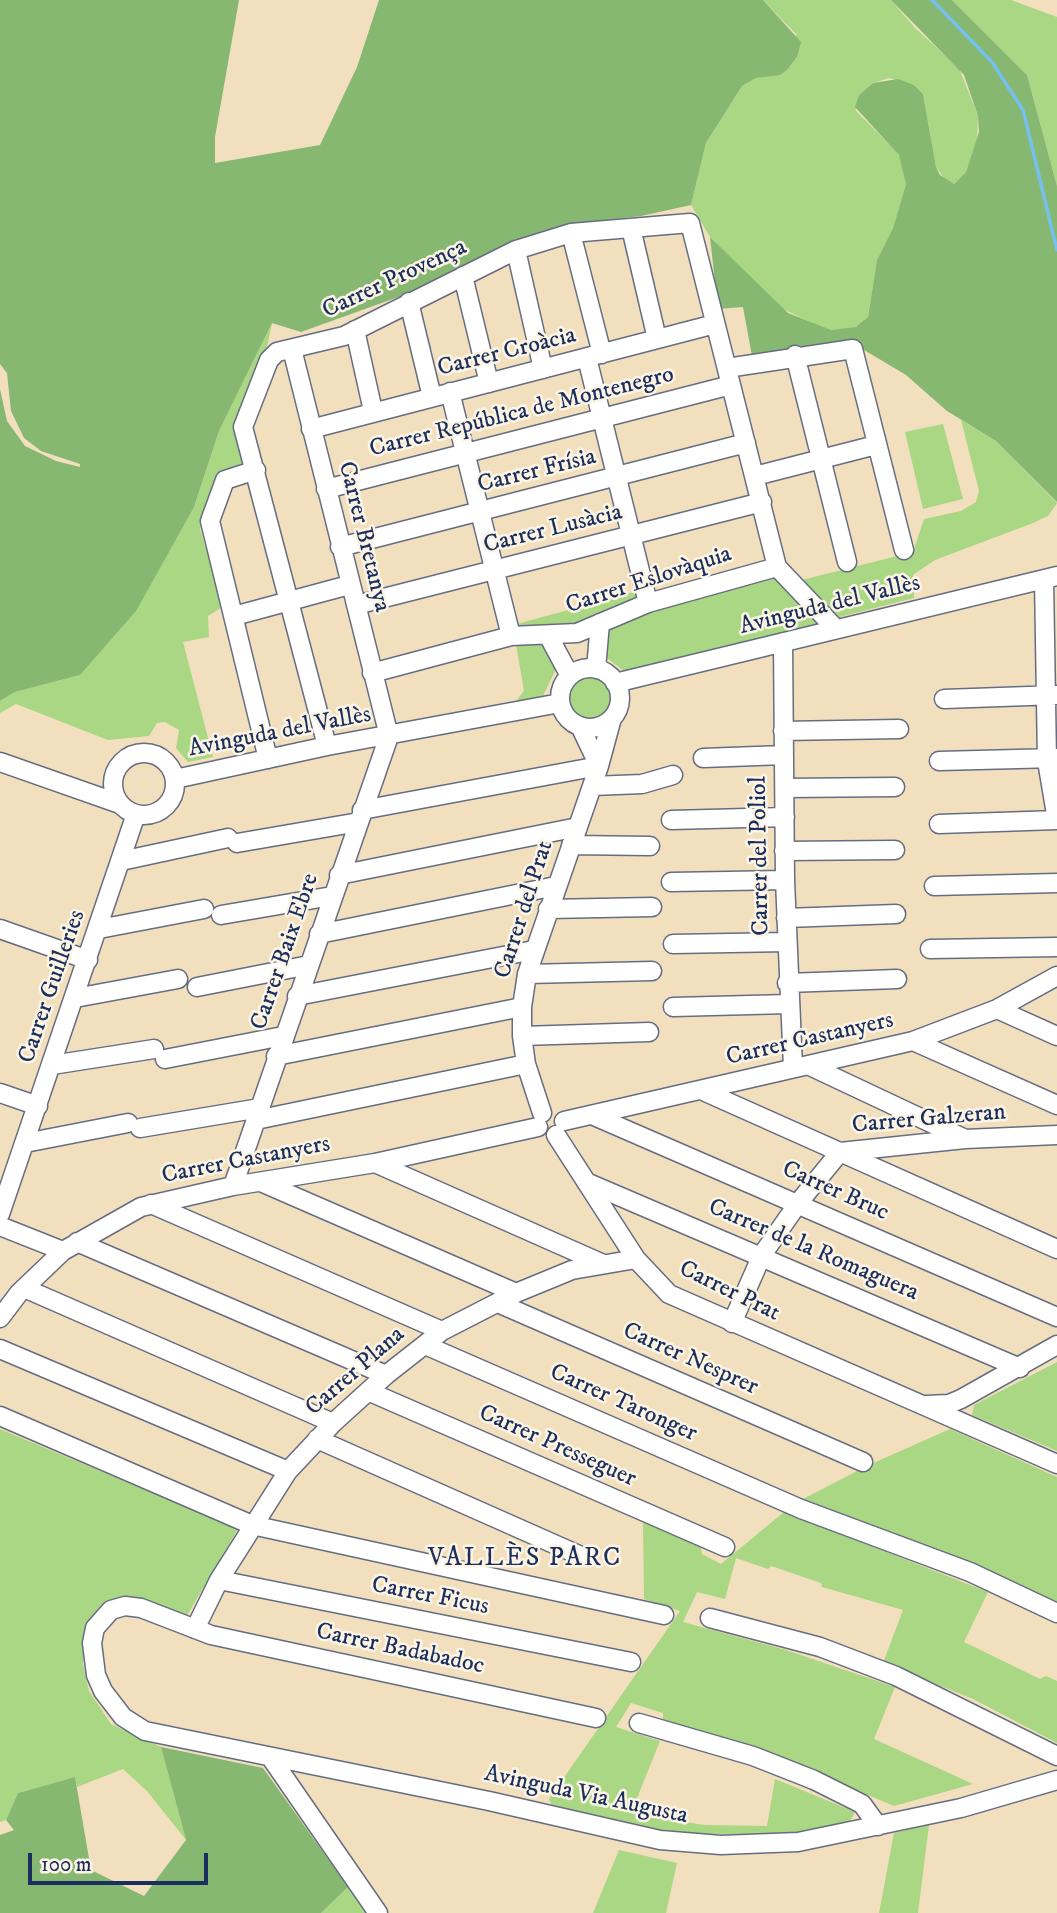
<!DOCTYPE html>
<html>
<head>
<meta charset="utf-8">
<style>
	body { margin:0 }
	#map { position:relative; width:1057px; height:1913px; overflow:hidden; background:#f1dfbe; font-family:"IM FELL DW Pica",serif }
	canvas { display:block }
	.scale { position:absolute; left:28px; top:1853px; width:180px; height:32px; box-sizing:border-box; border:4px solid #1b2f5e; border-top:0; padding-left:9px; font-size:21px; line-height:24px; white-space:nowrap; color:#1b2f5e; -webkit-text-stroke:5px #fcf5e5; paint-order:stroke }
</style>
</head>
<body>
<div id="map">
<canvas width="1057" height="1913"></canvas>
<div class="scale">100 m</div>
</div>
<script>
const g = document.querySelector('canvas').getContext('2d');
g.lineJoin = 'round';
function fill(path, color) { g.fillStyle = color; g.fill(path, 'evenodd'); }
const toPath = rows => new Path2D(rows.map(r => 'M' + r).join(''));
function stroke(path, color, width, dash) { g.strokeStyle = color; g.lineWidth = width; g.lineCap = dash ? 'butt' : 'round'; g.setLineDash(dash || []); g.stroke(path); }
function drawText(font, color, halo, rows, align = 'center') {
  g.font = font + ' "IM FELL DW Pica",serif'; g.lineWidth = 5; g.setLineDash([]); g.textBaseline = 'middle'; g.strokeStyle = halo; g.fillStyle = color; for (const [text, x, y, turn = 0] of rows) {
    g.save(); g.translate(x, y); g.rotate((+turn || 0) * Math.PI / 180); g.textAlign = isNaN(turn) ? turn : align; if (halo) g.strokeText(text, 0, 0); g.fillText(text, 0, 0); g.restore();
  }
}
fill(toPath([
	[763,0,891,0,915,28,959,68,978,116,977,139,966,172,954,184,946,181,936,167,923,94,914,85,889,78,873,83,859,95,856,111,897,152,905,167,906,184,893,228,877,260,868,317,859,326,847,329,827,330,781,308,710,237,691,205,706,143,742,86,756,78,787,70,797,57,796,34],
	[952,0,1011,0,1057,17,1057,186,1027,75],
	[272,323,267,347,237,423,249,468,219,475,200,529,224,606,208,616,209,637,183,642,213,757,188,762,176,748,179,730,165,722,157,723,149,736,108,740,16,704,0,713,0,701,15,692,80,675,194,507,219,431],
	[961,420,996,441,1057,503,1048,516,1033,523,935,560,913,575,914,598,836,618,798,581,905,554,914,549,924,519,961,511,976,502,979,491],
	[943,424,963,499,923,509,905,432],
	[776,575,821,625,624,671,603,655,605,629,653,607],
	[638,591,639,600,575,626,518,629,517,624],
	[516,644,543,645,556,669,543,696,516,701,524,691],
	'565 698a25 25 0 1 1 50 0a25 25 0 1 1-50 0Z',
	[1057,1362,1057,1451,972,1415,974,1405],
	[0,1429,238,1529,185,1619,154,1603,133,1602,87,1634,83,1664,89,1691,111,1724,161,1747,186,1840,147,1791,123,1769,77,1787,75,1777,18,1793,6,1820,0,1822],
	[950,1429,1057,1477,1057,1607,801,1500,869,1465],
	[784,1512,988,1592,964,1642,1040,1679,1046,1676,1057,1681,1057,1743,973,1699,883,1663,903,1610,822,1587,821,1583,771,1566,768,1569,736,1558,725,1599,697,1592,683,1622,786,1650,895,1687,874,1739,973,1784,894,1806,811,1771,663,1722,663,1713,631,1703,616,1727,660,1741,631,1813,704,1825,767,1826,775,1779,855,1812,853,1816,848,1824,793,1834,697,1834,641,1828,552,1805,549,1799,680,1611,644,1599,643,1520,700,1545,702,1554,721,1564],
	[929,1825,918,1913,879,1913,894,1833],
	[619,1850,677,1863,666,1913,593,1913],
	[348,1887,366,1913,321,1913]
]), '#a9d784');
fill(toPath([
	[0,0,239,0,215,137,215,163,320,145,357,67,379,0,763,0,801,42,797,57,787,70,780,75,756,78,742,86,706,143,691,205,641,216,573,224,401,296,301,332,272,323,219,431,194,507,136,611,80,675,15,692,0,701,0,389,7,421,25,446,56,461,80,467,80,464,41,451,24,438,11,411,7,373,0,364],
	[891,0,952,0,1027,75,1057,186,1057,502,996,441,947,411,906,375,854,344,752,356,743,307,718,309,710,237,788,313,831,330,856,327,868,317,877,260,893,228,906,184,899,155,855,107,859,95,873,83,898,79,914,85,923,94,936,167,940,175,954,184,966,172,979,132,978,116,964,75],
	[161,1747,263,1768,348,1887,321,1913,0,1913,0,1835,14,1830,6,1820,18,1793,75,1777,91,1870,144,1896,186,1840]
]), '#86b872');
stroke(toPath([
	[932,0,992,62,1023,110,1057,250]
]), '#75c0ee', 3.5);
const minor = toPath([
	[631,228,657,339],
	[571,233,602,354],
	[516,250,543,369],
	[463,276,489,383],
	[409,302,432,397],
	[355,330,373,411],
	[795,355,847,562],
	[587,358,648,603],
	[727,368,853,349,904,550],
	[450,392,511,636],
	[311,429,715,324],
	[256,470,225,480,210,521,268,759],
	[755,476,876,445],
	[326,489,731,385],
	[340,547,746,443],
	[1044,579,1047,761,1057,820],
	[356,605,762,502],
	[234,616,349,585],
	[549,637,570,676],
	[783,642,785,880,793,1068],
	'560 698a30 30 0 1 1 60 0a30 30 0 1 1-60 0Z',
	[596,669,600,623],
	[372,673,511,636,577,633,648,603,777,567],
	[615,683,1057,576],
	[944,699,1057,695],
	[580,726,599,766],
	[783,731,899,729],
	[327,746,243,427,269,360,277,352,344,336,516,250,571,233,690,223,777,567,836,629],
	'113 784a31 31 0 1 1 62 0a31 31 0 1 1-62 0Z',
	[703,758,784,755],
	[939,761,1057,758],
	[0,762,120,804],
	[175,779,327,746,560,703],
	[592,786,642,784,673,775],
	[785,788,895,787],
	[362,810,599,766],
	[671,820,785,817],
	[939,824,1057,820],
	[237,843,359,822],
	[571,845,650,846],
	[784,851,895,850],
	[121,861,228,838],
	[339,875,578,827],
	[671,882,785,880],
	[934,886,1057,883],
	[548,909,652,907],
	[221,915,332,896],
	[786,918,896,914],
	[0,929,88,960],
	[99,929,204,909],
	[319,934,556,886],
	[673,944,787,942],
	[930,949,1057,947],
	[527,974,652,971],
	[787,983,897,979],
	[197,987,309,965],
	[297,996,534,950],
	[75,998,178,979],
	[673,1007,789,1004],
	[997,1009,1057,1036],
	[522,1036,649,1032],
	[913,1041,1057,1105],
	[276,1056,522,1007],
	[165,1059,283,1036],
	[52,1065,154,1049],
	[808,1065,963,1138],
	[701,1090,1057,1249],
	[0,1093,38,1106],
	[542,1113,526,1064,522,1036,522,1007,527,974,599,766,612,718],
	[592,1115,1057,1317],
	[256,1120,526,1064],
	[564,1121,913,1041,997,1009,1057,976],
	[140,1128,260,1108],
	[556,1135,636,1259,669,1294,1057,1464],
	[25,1143,128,1123],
	[375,1163,601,1263],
	[261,1182,516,1293],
	[586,1182,1020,1368],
	[233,1186,389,736,292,349],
	[151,1204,442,1331],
	[0,1214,136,814],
	[0,1226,63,1251],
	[77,1242,386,1375],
	[24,1288,333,1423],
	[498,1303,863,1462],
	[0,1318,19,1293,63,1251,141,1207,233,1186,375,1163,538,1127],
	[732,1323,762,1255,799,1202,840,1152,965,1139,1057,1135],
	[425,1345,801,1509,970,1572,1057,1613],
	[0,1349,288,1471],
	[370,1392,725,1547],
	[926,1405,949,1404,961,1399,1057,1345],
	[0,1416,252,1525,664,1615],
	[317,1439,581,1556],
	[219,1580,631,1662],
	[710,1618,820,1647,896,1676,1057,1756],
	[195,1629,219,1580,288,1471,333,1423,386,1375,442,1331,516,1293,572,1270,636,1259],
	[596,1718,211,1635,141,1608,125,1606,111,1610,95,1628,92,1643,96,1675,103,1691,123,1717,145,1731,489,1801,660,1840,721,1845,798,1842,961,1808,1057,1780],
	[639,1723,753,1756,814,1780,862,1804,878,1826],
	[271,1758,378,1913]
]);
stroke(minor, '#666d80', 21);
stroke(minor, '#fff', 18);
drawText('24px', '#1b2f5e', '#fcf5e5', [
	["Carrer Provença",395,280,-25],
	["Carrer Croàcia",507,353,-14],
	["Carrer República de Montenegro",522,413,-14],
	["Carrer Frísia",537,472,-14],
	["Carrer Lusàcia",553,530,-14],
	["Carrer Bretanya",363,537,76],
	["Carrer Eslovàquia",649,581,-18],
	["Avinguda del Vallès",830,606,-14],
	["Avinguda del Vallès",280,733,-11],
	["Carrer del Poliol",761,856,-91],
	["Carrer del Prat",525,910,-72],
	["Carrer Baix Ebre",286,952,-71],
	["Carrer Guilleries",53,987,-71],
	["Carrer Castanyers",810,1040,-13],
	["Carrer Galzeran",929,1120,-5],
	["Carrer Castanyers",246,1161,-11],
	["Carrer Bruc",835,1192,24],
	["Carrer de la Romaguera",813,1251,23],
	["Carrer Prat",729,1292,26],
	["Carrer Nesprer",690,1360,24],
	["Carrer Plana",356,1372,-41],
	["Carrer Taronger",623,1404,24],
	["Carrer Presseguer",557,1447,24],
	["Carrer Ficus",430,1597,11],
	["Carrer Badabadoc",400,1650,12],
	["Avinguda Via Augusta",586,1796,12]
]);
g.letterSpacing = '2px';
drawText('26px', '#1b2f5e', '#fcf5e5', [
	["VALLÈS PARC",525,1560]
]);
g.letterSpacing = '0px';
</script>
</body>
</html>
